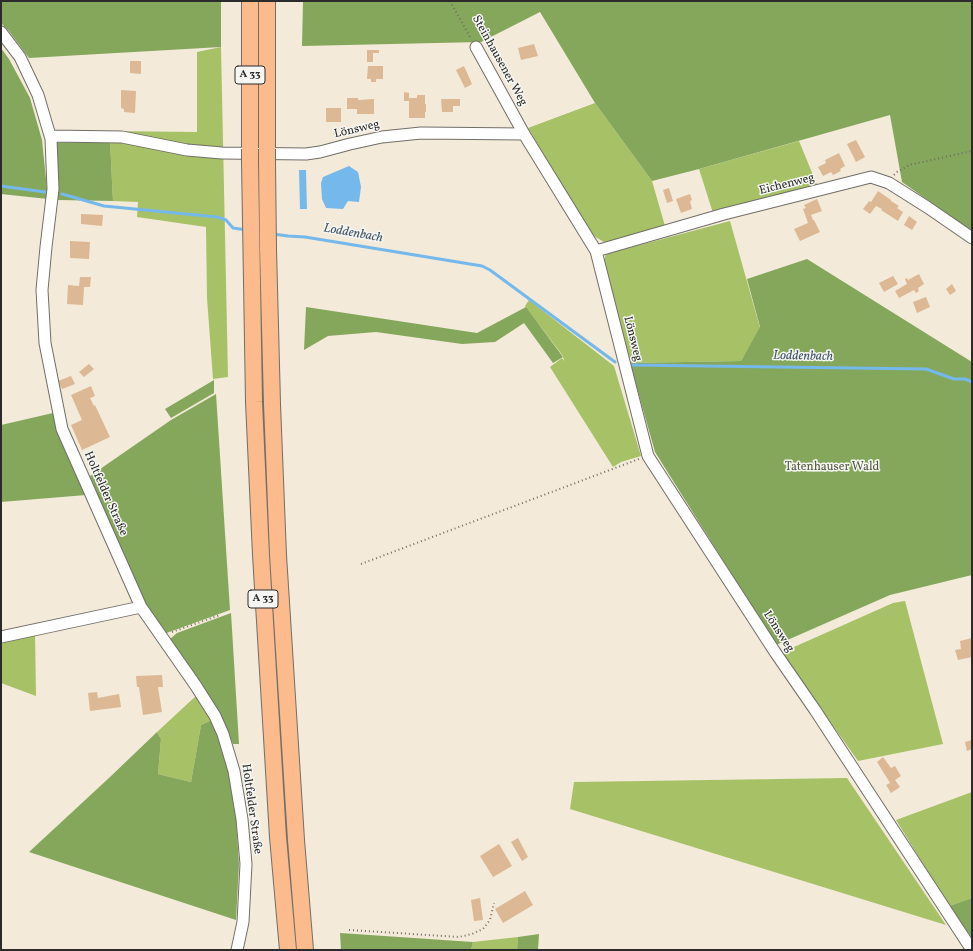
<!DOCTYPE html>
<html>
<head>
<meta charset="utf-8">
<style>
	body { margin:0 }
	#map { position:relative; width:973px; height:951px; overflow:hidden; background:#f3ead9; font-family:Vollkorn,serif }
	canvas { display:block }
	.frame { position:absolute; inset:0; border:2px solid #2b2b2b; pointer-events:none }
</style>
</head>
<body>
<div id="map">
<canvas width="973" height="951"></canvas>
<div class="frame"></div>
</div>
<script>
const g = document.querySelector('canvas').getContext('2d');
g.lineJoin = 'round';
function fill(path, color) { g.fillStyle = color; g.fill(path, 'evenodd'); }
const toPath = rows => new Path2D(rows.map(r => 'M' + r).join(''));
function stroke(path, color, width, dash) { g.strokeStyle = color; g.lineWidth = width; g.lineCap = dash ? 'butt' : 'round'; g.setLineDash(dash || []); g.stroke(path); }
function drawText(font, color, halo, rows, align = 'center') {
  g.font = font + ' Vollkorn,serif'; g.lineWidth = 3; g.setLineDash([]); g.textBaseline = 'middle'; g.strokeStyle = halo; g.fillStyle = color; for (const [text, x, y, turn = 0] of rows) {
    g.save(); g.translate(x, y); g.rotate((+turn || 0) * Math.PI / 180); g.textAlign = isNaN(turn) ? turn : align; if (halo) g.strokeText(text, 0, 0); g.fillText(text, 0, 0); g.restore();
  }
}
fill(toPath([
	[221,47,228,377,213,379,207,298,206,227,137,217,138,202,113,201,110,141,107,131,197,132,197,52],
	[595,103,652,181,665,226,607,244,591,234,528,128],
	[799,141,818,187,713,213,699,169],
	[730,221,760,328,741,361,630,363,603,265,606,254],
	[529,300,614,366,641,456,621,462,613,467,550,367,562,358,564,361,563,356,525,306],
	[905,601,943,744,858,761,784,657,785,651,893,603],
	[35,632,36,696,1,683,1,639],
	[197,695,212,720,201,725,191,782,158,774,161,739,157,732],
	[847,778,946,925,570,809,574,782],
	[972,792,972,898,949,906,896,820],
	[518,937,517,950,471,950,473,942]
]), '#a7c167');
fill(toPath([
	[1,1,221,1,221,47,29,58,9,31,1,23],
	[303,1,972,1,972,231,902,182,890,115,699,169,652,181,595,103,540,12,481,42,302,46],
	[1,48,9,59,30,98,42,140,48,199,1,194],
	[110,141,113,201,58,200,56,143],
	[807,259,972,362,972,575,890,595,776,645,655,452,630,363,741,361,760,327,747,279],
	[306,307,477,333,526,307,563,357,553,363,524,323,495,342,462,344,376,332,328,336,304,350],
	[214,380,214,393,171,418,165,409],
	[216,394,230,610,161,635,143,606,90,476,171,420],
	[53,413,86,495,1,502,1,425],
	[231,613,239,744,233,744,221,718,170,639,177,633],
	[212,720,226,758,236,818,239,864,236,920,29,852,110,777,157,732,161,739,158,774,191,782,201,725],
	[972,898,972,938,949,906],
	[340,933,473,942,471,950,341,950],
	[539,934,538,950,517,950,518,937]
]), '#85a75c');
fill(toPath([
	[349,166,358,172,361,187,359,202,348,201,343,209,326,208,322,199,321,183,323,177],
	[299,170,306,170,307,209,300,209]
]), '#75b8eb');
stroke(toPath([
	[1,186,45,192],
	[62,194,104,206,217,217,226,220,233,228,247,230],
	[273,234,288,236,305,237,482,266,490,270,615,362],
	[631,365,926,369,954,379,965,379,972,382]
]), '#75b8eb', 3);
fill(toPath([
	[534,44,538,56,521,60,518,48],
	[367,50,379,50,379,53,373,53,373,62,367,62],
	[130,61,141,61,141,74,130,73],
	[368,66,383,66,383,79,376,79,376,82,371,82,371,79,367,79],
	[464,66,472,84,465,88,456,70],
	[121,90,136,91,135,113,124,112,124,109,121,108],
	[404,92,409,93,409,98,417,98,417,95,425,95,425,104,426,104,426,112,425,112,425,118,409,118,409,101,404,101],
	[347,98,358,98,358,100,374,99,374,114,357,114,357,109,347,109],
	[441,99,460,99,460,106,453,106,453,112,442,112],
	[326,108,341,108,341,122,326,122],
	[856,140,865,157,856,162,847,144],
	[839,153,845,166,840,169,841,171,833,175,831,172,823,176,818,167,826,163,825,160],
	[669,188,673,201,667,203,663,190],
	[878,191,891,200,891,201,899,206,897,208,903,212,898,221,881,210,882,209,876,206,870,214,863,209,869,201,871,202],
	[690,194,692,200,690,201,692,209,681,213,676,199],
	[817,199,822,211,811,215,813,220,814,220,820,232,800,241,794,229,808,223,803,209,806,208,804,205],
	[81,214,103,215,102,226,81,224],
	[909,216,917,222,912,230,904,225],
	[70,241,90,242,89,259,70,258],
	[919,274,924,284,918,288,919,291,916,293,914,290,899,298,895,291,907,284,905,279,907,278,908,280],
	[893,276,898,284,884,292,879,283],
	[80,277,91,277,90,287,84,287,83,305,67,304,68,285,79,286],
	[952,284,956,291,950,295,946,289],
	[926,297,930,307,917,313,913,302],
	[89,364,94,369,84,377,79,372],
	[71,376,75,384,62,389,58,381],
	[91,386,95,396,90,398,94,406,95,405,110,437,82,450,71,425,82,420,71,395],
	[972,638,972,657,958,660,955,650,961,649,960,641],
	[162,675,163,687,158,687,162,712,143,715,139,687,137,687,136,676],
	[97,692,98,698,119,694,121,707,90,711,88,693],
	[972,740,972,749,967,751,965,742],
	[883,757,891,768,895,766,901,776,895,780,900,787,891,793,886,785,890,783,877,762],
	[518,838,528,857,522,861,511,842],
	[499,844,512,866,493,877,480,856],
	[525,891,533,905,503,923,495,909],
	[480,898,483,920,474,921,471,900]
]), '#dcb895');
const minor = toPath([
	[1,32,20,57,38,95,51,139,53,189,46,247,42,290,45,343,62,429,141,607,196,686,215,716,223,734,234,771,242,819,246,864,243,922,237,950],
	[476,47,524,134,596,251,648,456,775,652,815,710,972,950],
	[50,136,122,137,187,150,222,153,306,154,320,152,350,144,382,137,421,133,524,134],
	[596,251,724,214,871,177,889,183,927,207,972,238],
	[1,637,141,607]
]);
const highway = toPath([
	[250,149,250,1],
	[267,149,267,1],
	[250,162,254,402,261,555,278,837,288,950],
	[267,163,268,248,272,404,278,555,296,840,305,950]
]);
stroke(minor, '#716e68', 13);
stroke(highway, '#716e68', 18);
stroke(toPath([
	[450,1,471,39],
	[894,175,897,172,909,165,972,151],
	[361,564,639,459],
	[172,632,220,615],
	[349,930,459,937,472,934,483,929,490,920,494,903]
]), '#716e68', 2, [1, 3]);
stroke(minor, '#fff', 11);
stroke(highway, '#fbbb8d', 16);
const highwayBridge = toPath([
	[250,149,250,162],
	[267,149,267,163]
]);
stroke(highwayBridge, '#716e68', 18, []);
stroke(highwayBridge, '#fbbb8d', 16);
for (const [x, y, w] of [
	[250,75,30],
	[263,599,30]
]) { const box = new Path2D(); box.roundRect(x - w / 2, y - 9, w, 18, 3); g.fillStyle = '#f6f6f2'; g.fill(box); stroke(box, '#2b2b2b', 1); }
drawText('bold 11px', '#2b2b2b', null, [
	["A 33",250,75],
	["A 33",263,599]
]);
drawText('12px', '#2b2b2b', '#f6f6f2', [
	["Steinhausener Weg",499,61,61],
	["Lönsweg",357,130,-13],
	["Eichenweg",787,185,-14],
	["Lönsweg",632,339,76],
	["Holtfelder Straße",105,494,66],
	["Lönsweg",778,632,57],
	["Holtfelder Straße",251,809,82]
]);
drawText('12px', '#50583d', '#f6f6f2', [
	["Tatenhauser Wald",832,468]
]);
drawText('italic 13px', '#415565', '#f6f6f2', [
	["Loddenbach",353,234,10],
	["Loddenbach",803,357,1]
]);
</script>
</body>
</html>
